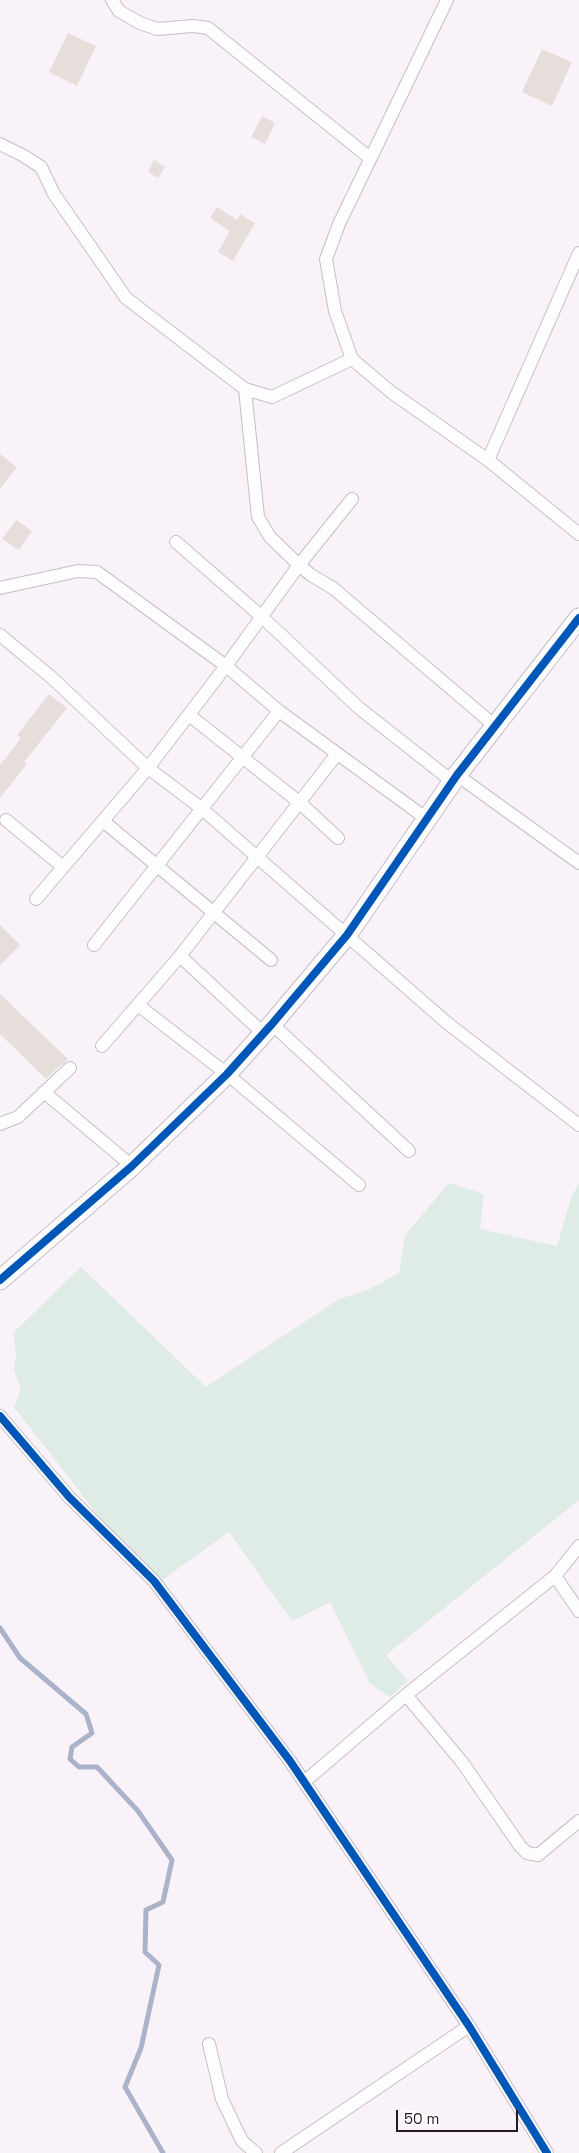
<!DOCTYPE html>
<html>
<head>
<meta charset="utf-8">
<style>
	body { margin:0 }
	#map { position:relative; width:579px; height:2153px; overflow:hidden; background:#f9f3f9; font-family:"Space Grotesk",sans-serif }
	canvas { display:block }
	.scale { position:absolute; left:396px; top:2110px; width:122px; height:22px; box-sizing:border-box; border:2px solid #241a25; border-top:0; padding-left:6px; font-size:15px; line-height:18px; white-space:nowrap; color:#241a25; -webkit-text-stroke:4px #fff; paint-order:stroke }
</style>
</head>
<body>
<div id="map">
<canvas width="579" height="2153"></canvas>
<div class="scale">50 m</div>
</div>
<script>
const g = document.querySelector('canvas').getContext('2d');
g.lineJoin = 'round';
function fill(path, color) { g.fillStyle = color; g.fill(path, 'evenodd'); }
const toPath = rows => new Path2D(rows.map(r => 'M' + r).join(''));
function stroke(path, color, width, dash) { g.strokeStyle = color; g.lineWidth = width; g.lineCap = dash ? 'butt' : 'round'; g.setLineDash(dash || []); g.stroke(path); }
fill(toPath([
	[449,1183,484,1194,480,1229,557,1246,571,1198,579,1183,579,1500,386,1655,408,1681,390,1697,370,1684,330,1602,292,1621,229,1532,161,1581,108,1528,14,1407,21,1389,14,1370,16,1354,13,1333,81,1267,206,1387,339,1299,368,1290,399,1273,405,1235]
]), '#dfece6');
stroke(toPath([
	[0,1628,20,1658,86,1714,92,1733,72,1747,70,1759,79,1767,97,1767,138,1811,172,1860,163,1902,146,1910,145,1952,159,1965,141,2048,125,2087,163,2153]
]), '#aab3c9', 5);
fill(toPath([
	[68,33,96,46,77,86,49,72],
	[542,49,572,62,552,106,522,92],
	[262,116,275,123,265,144,251,137],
	[154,160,165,167,158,178,148,172],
	[217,207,237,220,240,214,255,223,233,261,218,252,230,231,210,218],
	[0,454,17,467,0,489],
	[16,520,32,531,19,550,2,539],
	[49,694,67,708,24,762,27,764,0,798,0,765,21,738,17,735],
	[0,925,20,945,0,965],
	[0,994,68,1059,46,1079,0,1034]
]), '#e5dedb');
const street = toPath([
	[112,0,119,11,140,23,157,29,193,26,208,28,370,158],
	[447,0,339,224,326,259,335,311,352,359,391,392,488,460,579,534],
	[0,144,24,156,41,167,54,194,126,298,245,389,272,397,352,359],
	[245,389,258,517,270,537,299,565,352,499],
	[488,460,579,253],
	[176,542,262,617,359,708,453,782],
	[0,588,78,571,97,572,226,666,279,711,427,819],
	[0,635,51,677,148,768,201,808,446,1022,579,1125],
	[189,715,299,802,338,838],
	[457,775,579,863],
	[6,820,63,867],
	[103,821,271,960],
	[36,899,148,768,226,666,299,565,311,575,333,588,495,726],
	[94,945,279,711],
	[180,956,264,1034],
	[138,1005,227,1074,359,1185],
	[272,1024,409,1151],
	[102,1046,180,956,337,754],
	[44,1092,132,1166],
	[0,1124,18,1117,70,1068],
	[0,1416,69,1497,154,1581,290,1761,469,2026,547,2153],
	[555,1576,579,1611],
	[406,1695,462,1762,520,1846,527,1853,538,1855,579,1821],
	[304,1782,406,1695,555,1576,579,1546],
	[209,2044,222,2099,242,2141,256,2153],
	[281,2153,469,2026]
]);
const secondary = toPath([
	[0,1280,132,1166,227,1074,272,1024,347,935,457,775,579,618]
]);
stroke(street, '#c6bec6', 14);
stroke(secondary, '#c6bec6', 21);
stroke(street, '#fefdfe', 12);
stroke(secondary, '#fefdfe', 19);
stroke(toPath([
	[0,1280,132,1166,227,1074,272,1024,347,935,457,775,579,618],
	[0,1416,69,1497,154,1581,290,1761,469,2026,547,2153]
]), '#0057b8', 8);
</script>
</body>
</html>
